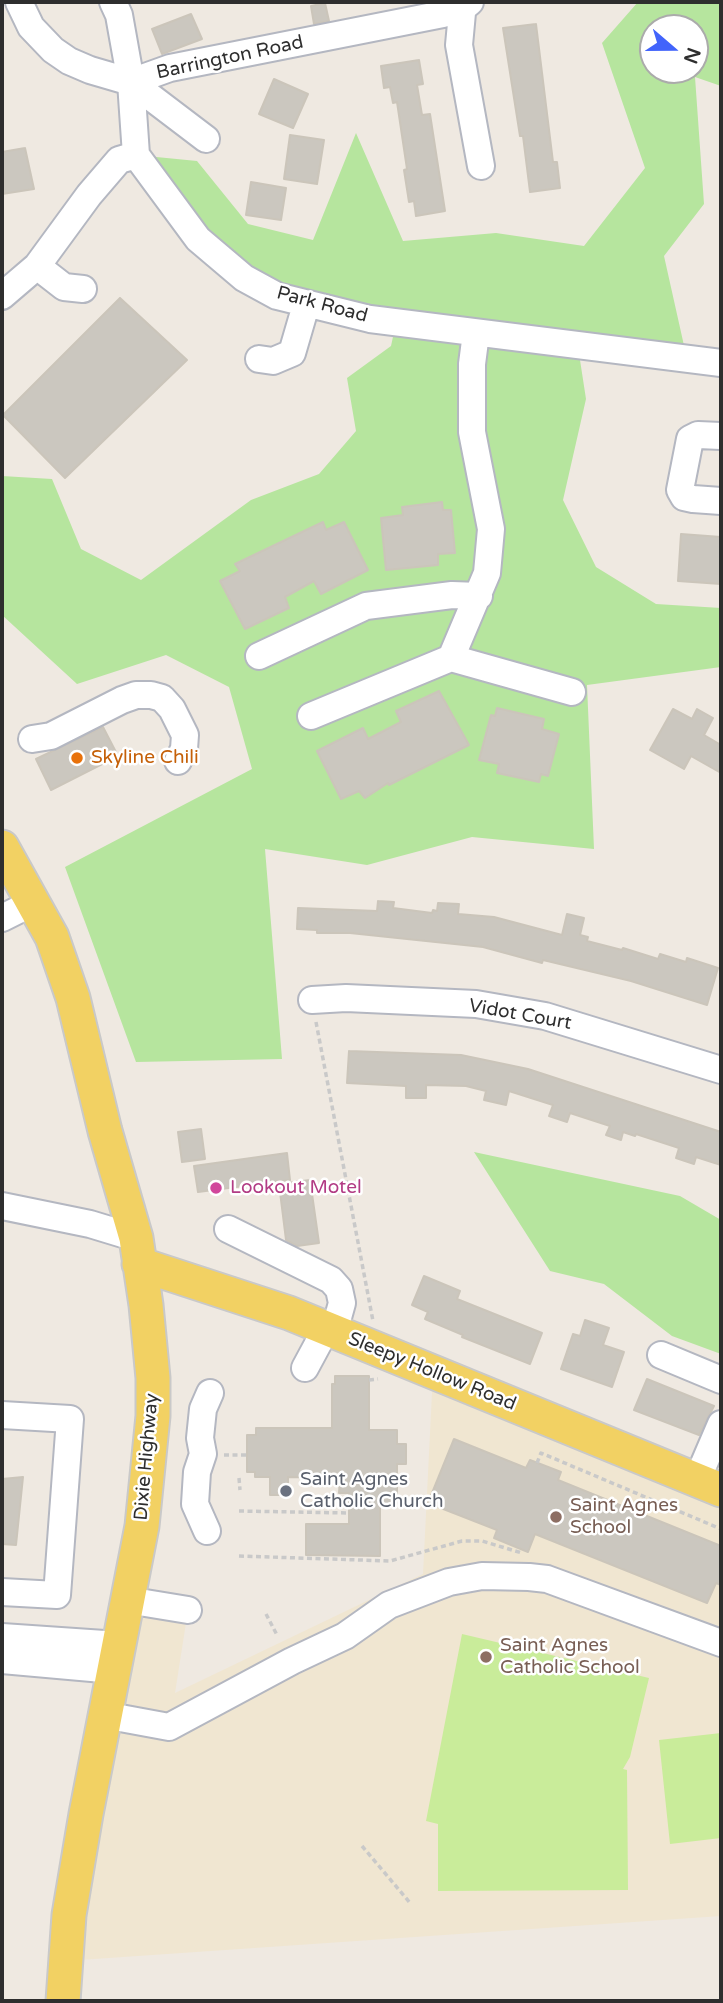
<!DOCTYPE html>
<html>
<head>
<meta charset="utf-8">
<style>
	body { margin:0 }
	#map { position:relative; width:723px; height:2003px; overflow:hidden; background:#efe9e1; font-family:"Varela Round",sans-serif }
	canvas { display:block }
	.frame { position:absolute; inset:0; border:4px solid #2e2e2e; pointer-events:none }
	.north { position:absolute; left:639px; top:14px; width:70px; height:70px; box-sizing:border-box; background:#fff; border:2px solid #ababab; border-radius:50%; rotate:110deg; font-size:19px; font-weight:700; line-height:28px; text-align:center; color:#2e2e2e }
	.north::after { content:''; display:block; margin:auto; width:24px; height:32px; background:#4264fb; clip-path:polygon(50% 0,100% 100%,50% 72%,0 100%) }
</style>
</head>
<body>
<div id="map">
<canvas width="723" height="2003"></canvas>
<div class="frame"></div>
<div class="north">N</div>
</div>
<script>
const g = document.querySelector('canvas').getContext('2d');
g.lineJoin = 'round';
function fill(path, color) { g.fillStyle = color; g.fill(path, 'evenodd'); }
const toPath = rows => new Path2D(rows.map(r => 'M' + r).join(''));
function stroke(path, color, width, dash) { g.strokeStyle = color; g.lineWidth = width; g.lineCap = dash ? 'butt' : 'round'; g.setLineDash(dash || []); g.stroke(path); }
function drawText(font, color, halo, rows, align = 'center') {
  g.font = font + ' "Varela Round",sans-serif'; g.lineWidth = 5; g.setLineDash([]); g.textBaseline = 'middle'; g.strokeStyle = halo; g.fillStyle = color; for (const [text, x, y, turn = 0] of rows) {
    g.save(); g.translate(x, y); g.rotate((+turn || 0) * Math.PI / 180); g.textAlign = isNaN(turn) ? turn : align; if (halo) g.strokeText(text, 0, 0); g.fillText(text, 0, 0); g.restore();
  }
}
fill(toPath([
	[433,1373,721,1490,721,1916,65,1961,127,1600,188,1610,175,1693,423,1574]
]), '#f0e6d1');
fill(toPath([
	[638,2,721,2,721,86,695,77,704,204,664,256,687,359,578,347,586,399,563,500,596,567,656,604,721,608,721,667,587,685,594,849,472,837,367,865,265,849,282,1059,136,1062,65,867,252,769,229,687,166,655,77,684,2,615,2,476,52,479,81,549,141,580,251,500,319,474,356,431,347,378,391,346,396,323,244,278,136,155,197,161,248,224,313,240,356,133,403,241,496,233,584,246,645,168,602,43],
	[653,28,695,28,695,70,653,70],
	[474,1152,680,1196,721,1220,721,1354,672,1336,604,1284,550,1271]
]), '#b6e59e');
fill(toPath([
	[462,1634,649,1678,630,1757,623,1769,627,1770,628,1890,438,1891,438,1824,426,1821],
	[721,1733,721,1838,670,1844,659,1740]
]), '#c9ec9a');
const building = toPath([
	[325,3,329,21,314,24,311,6,325,3],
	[191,14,202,39,162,54,152,29,191,14],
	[536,24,553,162,557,162,560,188,530,192,523,136,520,136,503,28,536,24],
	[419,60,423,84,417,85,422,115,430,114,445,211,416,216,414,201,409,202,404,170,407,169,397,102,393,103,390,87,384,88,381,66,419,60],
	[274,79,308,94,293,128,259,114,274,79],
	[290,135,324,140,317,184,284,179,290,135],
	[25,148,34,189,2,194,2,152,25,148],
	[251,182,286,188,281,220,246,215,251,182],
	[120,298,187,360,65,478,3,415,120,298],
	[442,502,443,510,451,510,455,553,438,554,438,565,386,570,381,518,403,515,402,507,442,502],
	[323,522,326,530,344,522,368,570,321,594,314,581,285,597,289,608,245,629,220,581,240,571,235,564,323,522],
	[681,534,721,537,721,584,678,581,681,534],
	[439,691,469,745,389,785,388,783,365,798,359,791,341,799,317,751,363,728,368,739,401,722,396,711,439,691],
	[497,708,544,719,542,729,559,734,548,776,541,774,539,782,497,773,499,764,479,760,491,715,495,716,497,708],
	[673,709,692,719,697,709,713,718,704,735,721,745,721,773,691,756,684,769,650,750,673,709],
	[103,727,118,756,51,790,36,759,103,727],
	[378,901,394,902,393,908,432,913,433,910,437,911,438,903,459,904,458,914,494,917,562,935,567,914,584,918,580,935,588,937,587,941,622,950,623,948,658,959,660,954,686,962,687,958,718,968,707,1005,631,981,543,960,542,963,483,947,350,933,317,933,317,930,297,929,298,908,377,911,378,901],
	[349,1051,461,1055,528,1069,721,1132,721,1165,696,1157,694,1164,676,1158,679,1148,636,1134,635,1136,623,1132,621,1140,606,1135,610,1126,570,1113,567,1122,549,1116,553,1105,509,1091,506,1105,484,1100,486,1091,466,1086,426,1085,426,1098,406,1098,406,1086,347,1083,349,1051],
	[201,1129,205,1159,182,1162,178,1132,201,1129],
	[287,1153,290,1180,198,1192,194,1166,287,1153],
	[310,1180,319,1243,297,1246,286,1240,279,1184,310,1180],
	[424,1276,460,1291,457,1299,542,1333,530,1364,462,1337,463,1335,425,1319,428,1312,412,1305,424,1276],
	[585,1320,609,1328,603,1345,624,1352,612,1387,561,1369,573,1334,580,1336,585,1320],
	[335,1376,369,1376,369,1430,397,1430,397,1444,406,1444,406,1464,397,1464,397,1504,380,1504,380,1556,306,1555,306,1524,349,1524,349,1493,339,1493,340,1478,288,1477,288,1495,270,1495,270,1477,255,1477,255,1472,247,1472,247,1435,256,1435,256,1428,332,1428,332,1384,335,1384,335,1376],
	[647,1379,714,1406,699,1435,634,1410,647,1379],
	[454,1439,526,1468,530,1460,561,1472,558,1480,721,1546,721,1585,716,1583,707,1603,535,1534,528,1552,494,1538,497,1530,428,1503,454,1439],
	[23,1477,16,1545,2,1544,2,1479,23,1477]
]);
fill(building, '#cbc7bf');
stroke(building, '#cbc5ba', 2);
const minor = toPath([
	[19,2,31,27,53,50,69,61,90,70,131,82,170,68,443,14,464,7,470,2],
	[113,2,119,15,131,82,136,155,198,239,244,278,277,296,370,319,721,363],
	[463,2,459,45,481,166],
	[131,82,206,139],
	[37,266,64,287,83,289],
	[2,296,37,266,89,195,119,160,136,155],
	[259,359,273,361,292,353,306,305],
	[721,436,698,435,690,439,680,490,684,497,693,499,721,501],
	[259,656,366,606,452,595,479,596],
	[451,658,487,573,491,529,472,432,472,364,476,333],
	[311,716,451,658,572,692],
	[32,739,51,736,122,700,136,695,151,695,162,698,172,709,185,735,184,749,178,761],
	[2,918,34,902],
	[312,1000,346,998,476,1004,545,1016,721,1070],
	[2,1206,90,1224,136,1238],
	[228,1229,331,1280,339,1289,342,1303,334,1332],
	[661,1355,721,1380],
	[305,1368,326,1329],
	[2,1415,70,1419,57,1595,2,1592],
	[697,1480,721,1424],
	[207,1531,195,1504,197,1472,203,1454,200,1438,203,1409,210,1393],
	[127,1600,188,1610],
	[2,1637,119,1645],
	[2,1660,114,1670],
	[104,1715,169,1727,292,1661,345,1636,389,1605,449,1582,482,1576,529,1577,547,1579,721,1643]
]);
const major = toPath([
	[2,847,52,937,73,998,105,1131,136,1238,146,1305,153,1378,153,1416,142,1526,86,1814,69,1915,63,2001],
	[139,1264,289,1313,721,1490]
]);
stroke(minor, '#b4b7c1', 30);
stroke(major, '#c9c9c9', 37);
stroke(toPath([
	[316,1022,373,1321],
	[369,1380,378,1379],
	[224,1455,247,1455],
	[537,1463,541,1453,721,1529],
	[239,1478,240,1490],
	[239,1511,349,1513],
	[239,1556,390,1561,462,1541,482,1541,522,1553],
	[266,1614,277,1635],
	[362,1846,411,1904]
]), '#c9c9c9', 3.5, [5, 3.5]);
stroke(minor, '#fff', 26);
stroke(major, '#f2d163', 33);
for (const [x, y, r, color] of [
	[77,758,7,"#e8710a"],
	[216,1188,7,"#d1479c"],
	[286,1491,7,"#6b7280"],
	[556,1517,7,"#8d6e63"],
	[486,1657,7,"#8d6e63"]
]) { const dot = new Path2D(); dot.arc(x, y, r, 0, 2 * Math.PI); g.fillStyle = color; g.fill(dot); stroke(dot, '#fff', 2.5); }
drawText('19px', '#2e2e2e', '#fff', [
	["Barrington Road",230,58,-12],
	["Park Road",322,305,15],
	["Vidot Court",520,1015,10],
	["Sleepy Hollow Road",432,1372,22],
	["Dixie Highway",147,1457,-85]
]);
drawText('19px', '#c56008', '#fff', [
	["Skyline Chili",91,758]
], 'left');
drawText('19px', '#b23c85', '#fff', [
	["Lookout Motel",230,1188]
], 'left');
drawText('19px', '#5b616d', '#fff', [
	["Saint Agnes",300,1480],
	["Catholic Church",300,1502]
], 'left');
drawText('19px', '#785e54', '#fff', [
	["Saint Agnes",570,1506],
	["School",570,1528],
	["Saint Agnes",500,1646],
	["Catholic School",500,1668]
], 'left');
</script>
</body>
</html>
